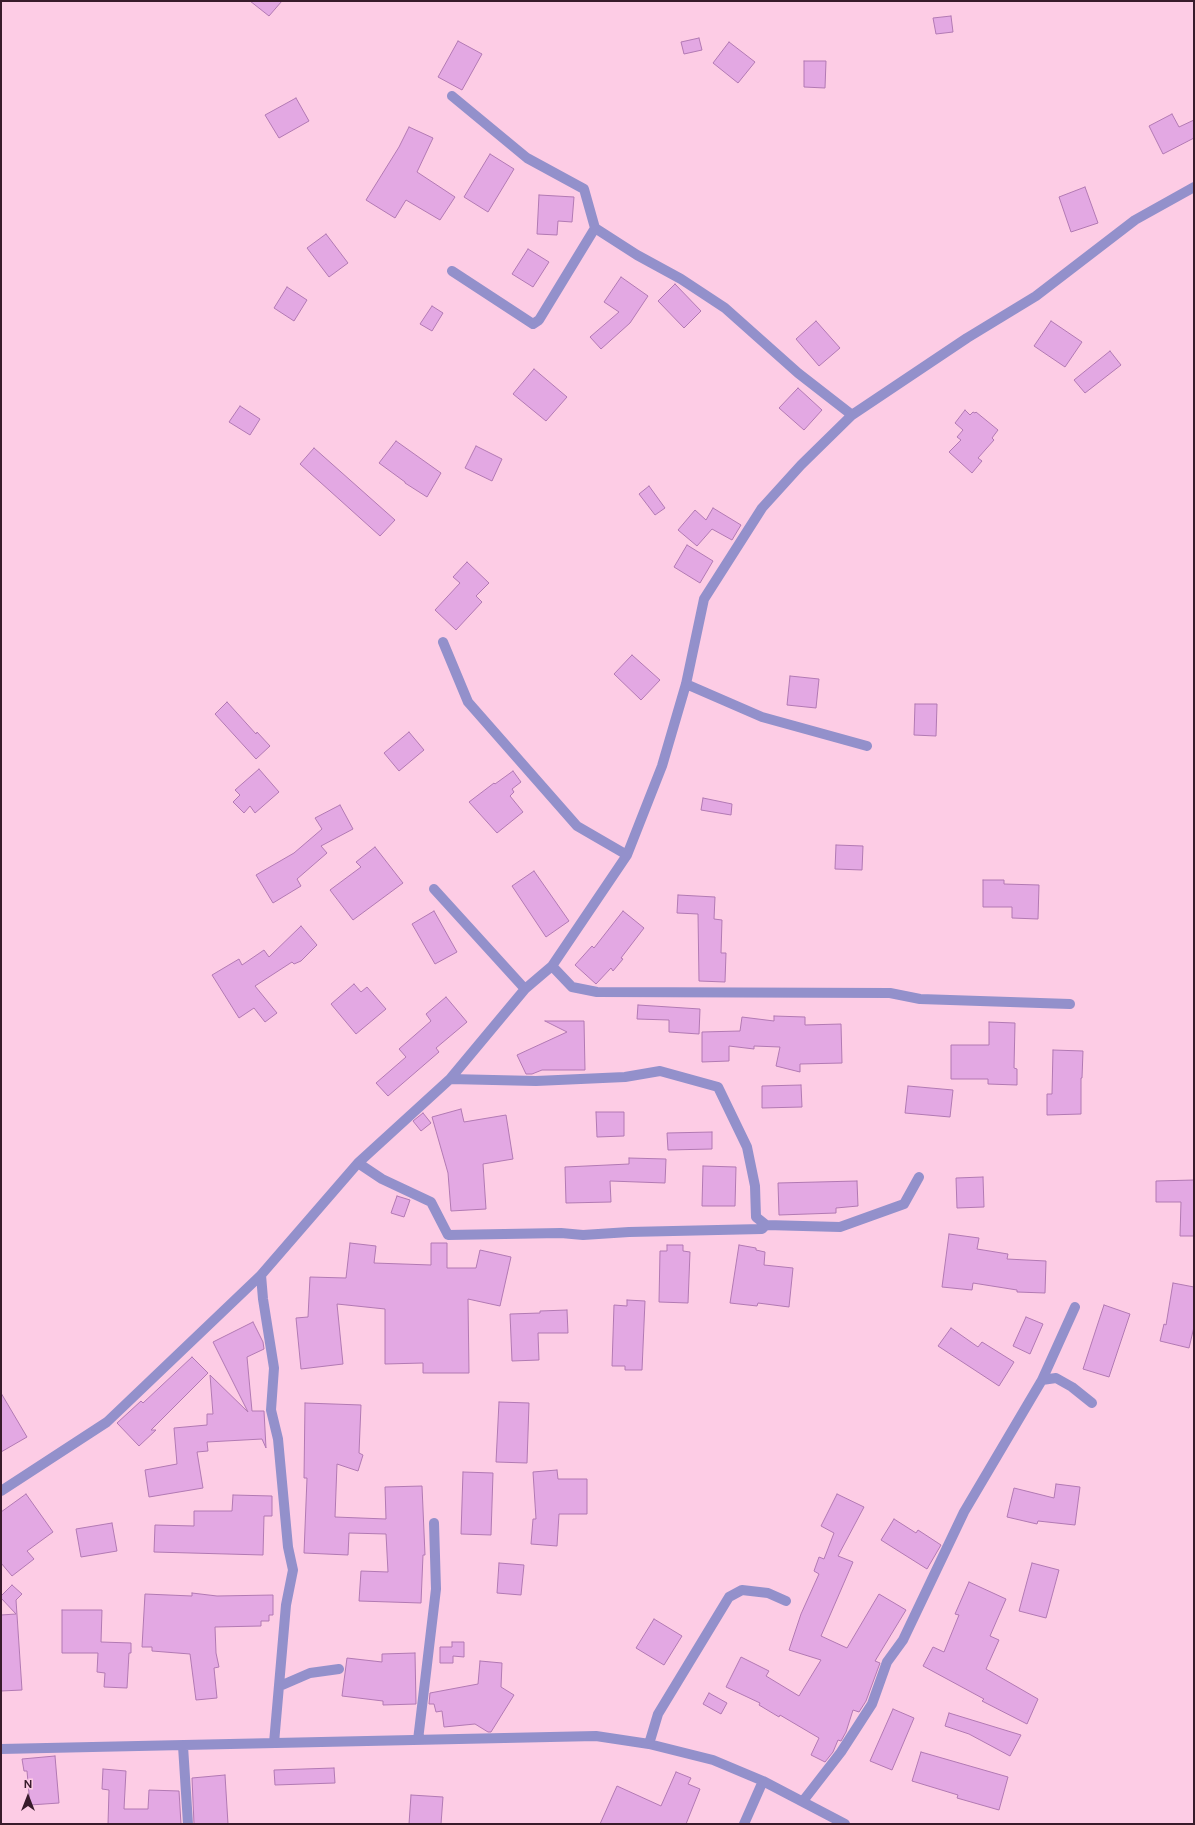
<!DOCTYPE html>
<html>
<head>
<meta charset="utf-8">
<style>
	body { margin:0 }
	#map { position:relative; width:1195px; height:1825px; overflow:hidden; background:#fdcce5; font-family:Figtree,sans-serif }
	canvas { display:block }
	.frame { position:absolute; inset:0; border:2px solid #381b2b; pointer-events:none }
	.north { position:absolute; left:8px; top:1777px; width:40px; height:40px; -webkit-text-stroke:3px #fdcce5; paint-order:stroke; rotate:0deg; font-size:11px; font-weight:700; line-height:16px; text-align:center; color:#381b2b }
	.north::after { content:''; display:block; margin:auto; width:14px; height:18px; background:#381b2b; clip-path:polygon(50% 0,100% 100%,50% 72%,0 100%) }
</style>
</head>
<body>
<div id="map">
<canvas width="1195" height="1825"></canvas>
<div class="frame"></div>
<div class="north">N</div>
</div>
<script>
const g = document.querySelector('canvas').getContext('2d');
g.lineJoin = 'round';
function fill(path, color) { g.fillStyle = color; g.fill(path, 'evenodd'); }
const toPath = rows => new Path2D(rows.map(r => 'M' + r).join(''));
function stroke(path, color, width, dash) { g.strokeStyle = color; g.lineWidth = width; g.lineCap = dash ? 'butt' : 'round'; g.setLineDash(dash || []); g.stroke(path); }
const building = toPath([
	[250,1,282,1,269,16,250,1],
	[951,16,953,32,936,34,933,18,951,16],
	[699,38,702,50,684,54,681,42,699,38],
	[458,41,482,54,462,90,438,77,458,41],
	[729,42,755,62,738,83,713,63,729,42],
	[804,61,826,61,825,88,804,87,804,61],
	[296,98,309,121,279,138,265,115,296,98],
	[1172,114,1179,127,1194,120,1194,138,1163,154,1149,126,1172,114],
	[409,127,433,138,417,172,455,197,440,220,406,200,395,218,366,200,399,147,409,127],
	[490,154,514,169,488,212,464,197,490,154],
	[1085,187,1098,223,1071,232,1059,197,1085,187],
	[539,195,574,197,572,222,558,221,557,235,537,234,539,195],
	[326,234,348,263,329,277,307,248,326,234],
	[528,249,549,262,533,287,512,274,528,249],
	[621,277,648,296,630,323,601,349,590,337,619,312,604,302,621,277],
	[675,284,701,311,684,328,658,301,675,284],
	[287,287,307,300,294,321,274,308,287,287],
	[432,306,443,313,432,331,420,324,432,306],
	[816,321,840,348,819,366,796,339,816,321],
	[1051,321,1082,342,1065,367,1034,346,1051,321],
	[1110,351,1121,365,1085,393,1074,380,1110,351],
	[534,369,567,397,546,421,513,394,534,369],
	[798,388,822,410,804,430,779,408,798,388],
	[240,406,260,419,250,435,229,422,240,406],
	[965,410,970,415,973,412,975,413,976,412,998,430,992,438,994,440,978,458,982,461,972,473,949,452,961,440,957,437,963,430,955,423,965,410],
	[396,441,441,473,427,497,405,483,405,482,379,463,396,441],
	[476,446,502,459,492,481,465,468,476,446],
	[314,448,395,520,380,536,300,464,314,448],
	[649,486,665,508,655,515,639,494,649,486],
	[713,508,741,525,732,540,712,529,697,546,678,530,695,510,706,520,713,508],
	[687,545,713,561,700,583,674,567,687,545],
	[467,562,489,583,476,596,482,602,456,630,435,610,460,583,453,577,467,562],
	[632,655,660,680,641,700,614,674,632,655],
	[790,676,819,679,816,708,787,705,790,676],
	[227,702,256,734,257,732,270,746,256,759,215,714,227,702],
	[915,704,937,704,936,736,914,735,915,704],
	[409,732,424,750,399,771,384,753,409,732],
	[259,769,279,792,255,813,250,806,244,813,233,802,240,795,235,790,259,769],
	[513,771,521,782,512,789,514,792,510,796,523,812,497,833,469,802,494,783,495,784,513,771],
	[703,798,732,804,731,815,701,810,703,798],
	[340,805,353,829,321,846,327,853,297,879,301,886,273,903,256,875,294,853,322,829,315,818,340,805],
	[836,845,863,846,862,870,835,869,836,845],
	[375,847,403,883,353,920,330,890,361,867,356,862,375,847],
	[534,871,569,921,546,937,512,886,534,871],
	[983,880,1004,880,1004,884,1039,885,1038,919,1012,918,1012,907,983,907,983,880],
	[678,895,715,897,714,919,722,920,721,953,726,953,725,982,699,981,698,914,677,913,678,895],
	[434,911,457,952,435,964,412,924,434,911],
	[623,911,644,928,621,958,623,959,613,971,611,968,596,984,575,965,592,946,594,948,623,911],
	[301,926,317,945,301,961,294,964,292,962,255,986,277,1013,265,1022,254,1008,239,1018,212,975,239,959,242,965,264,950,269,957,301,926],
	[354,984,361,992,367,987,386,1009,356,1034,331,1004,354,984],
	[446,997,467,1022,436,1048,439,1052,388,1096,376,1083,406,1057,399,1049,431,1021,426,1014,446,997],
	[638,1005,700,1009,699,1034,669,1032,669,1020,637,1019,638,1005],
	[774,1016,805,1017,805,1025,841,1024,842,1063,800,1064,800,1072,776,1066,780,1047,754,1046,754,1049,729,1046,729,1061,702,1062,702,1032,740,1031,742,1017,774,1021,774,1016],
	[545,1021,584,1021,585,1070,542,1070,532,1074,526,1074,517,1055,567,1032,545,1021],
	[989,1022,1015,1023,1014,1068,1017,1069,1017,1085,988,1084,988,1079,951,1079,951,1045,989,1045,989,1022],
	[1053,1050,1083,1051,1082,1078,1081,1078,1081,1114,1047,1115,1047,1094,1052,1094,1053,1050],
	[801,1085,802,1107,762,1108,762,1086,801,1085],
	[908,1086,953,1090,950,1117,905,1113,908,1086],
	[461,1109,464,1122,506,1115,513,1159,483,1164,486,1209,451,1211,448,1173,432,1117,461,1109],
	[596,1112,624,1112,624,1136,597,1137,596,1112],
	[423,1113,431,1123,421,1131,413,1121,423,1113],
	[712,1132,712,1149,668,1150,667,1133,712,1132],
	[629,1158,666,1159,665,1183,610,1181,611,1202,566,1203,565,1167,629,1164,629,1158],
	[703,1166,736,1167,735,1206,702,1206,703,1166],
	[983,1177,984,1207,957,1208,956,1178,983,1177],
	[1194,1180,1194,1236,1180,1236,1181,1202,1156,1202,1156,1181,1194,1180],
	[857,1181,858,1206,836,1208,836,1213,779,1215,778,1183,857,1181],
	[397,1196,410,1200,404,1217,391,1213,397,1196],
	[949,1234,979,1238,977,1249,1008,1254,1007,1259,1046,1261,1045,1293,1017,1292,1017,1290,973,1283,972,1290,942,1287,949,1234],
	[350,1243,376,1246,374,1263,431,1265,431,1243,447,1243,447,1268,476,1268,480,1250,511,1257,500,1306,468,1299,469,1373,423,1373,423,1363,385,1364,385,1309,337,1304,343,1364,301,1369,296,1318,308,1317,310,1277,346,1278,350,1243],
	[667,1245,683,1245,683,1251,690,1252,688,1303,659,1302,660,1251,667,1251,667,1245],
	[739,1245,756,1248,756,1250,765,1252,764,1265,793,1268,789,1307,758,1303,757,1306,730,1303,739,1245],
	[1173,1283,1194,1287,1194,1327,1189,1348,1160,1341,1164,1324,1166,1325,1173,1283],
	[627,1300,645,1301,642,1370,625,1370,625,1366,612,1366,614,1305,627,1306,627,1300],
	[1104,1305,1130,1314,1109,1377,1083,1369,1104,1305],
	[567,1310,568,1333,538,1333,539,1360,512,1361,510,1314,540,1313,540,1311,567,1310],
	[1026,1317,1043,1324,1030,1354,1013,1346,1026,1317],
	[253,1322,263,1342,264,1349,247,1357,252,1411,264,1411,266,1448,262,1439,207,1442,208,1451,197,1452,203,1488,149,1497,145,1470,177,1464,174,1428,207,1425,207,1414,213,1414,210,1375,248,1412,213,1342,253,1322],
	[951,1328,978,1347,982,1342,1014,1362,999,1386,938,1346,951,1328],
	[192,1357,208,1373,151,1430,156,1430,139,1446,117,1423,141,1401,143,1403,192,1357],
	[1,1393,27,1437,1,1452,1,1393],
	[499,1402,529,1403,527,1463,496,1462,499,1402],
	[305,1403,361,1405,359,1453,363,1455,358,1471,337,1464,335,1517,386,1519,385,1487,422,1486,425,1555,423,1555,421,1603,359,1601,361,1571,388,1572,386,1534,349,1533,348,1555,304,1553,307,1478,304,1478,305,1403],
	[557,1470,558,1479,587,1479,587,1514,559,1514,557,1546,531,1544,533,1519,536,1519,533,1472,557,1470],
	[463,1472,493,1473,491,1535,461,1534,463,1472],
	[1056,1484,1080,1487,1075,1525,1038,1521,1037,1524,1007,1517,1014,1488,1054,1498,1056,1484],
	[26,1494,53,1532,27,1551,34,1559,12,1576,1,1563,1,1512,26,1494],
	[837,1494,864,1507,838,1556,853,1562,821,1636,847,1648,879,1594,906,1610,875,1661,880,1663,866,1701,859,1712,853,1710,846,1732,841,1741,838,1740,833,1752,825,1762,811,1755,819,1738,780,1715,779,1717,759,1705,760,1703,726,1687,741,1657,769,1671,766,1676,799,1696,821,1660,789,1650,801,1614,819,1574,814,1571,819,1557,824,1559,834,1533,821,1526,837,1494],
	[233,1495,272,1496,272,1516,264,1516,263,1555,154,1552,155,1525,194,1526,194,1511,232,1511,233,1495],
	[894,1519,916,1533,918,1530,941,1545,927,1569,881,1540,894,1519],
	[112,1523,117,1551,81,1557,76,1529,112,1523],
	[499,1563,524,1565,521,1595,497,1593,499,1563],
	[1032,1563,1059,1570,1046,1618,1019,1611,1032,1563],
	[969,1582,1006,1599,990,1636,999,1640,986,1669,1038,1699,1027,1724,982,1701,984,1699,923,1666,933,1647,944,1652,959,1615,955,1614,969,1582],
	[12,1585,22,1594,16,1600,22,1690,1,1691,1,1615,16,1614,1,1598,1,1596,12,1585],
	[192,1593,217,1596,273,1595,273,1615,269,1615,269,1621,261,1621,261,1626,215,1627,216,1653,219,1667,214,1668,217,1698,196,1700,190,1654,152,1651,152,1647,142,1647,145,1594,192,1596,192,1593],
	[62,1610,102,1610,101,1642,131,1643,131,1653,129,1653,127,1688,104,1687,105,1673,97,1672,98,1653,62,1653,62,1610],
	[654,1619,682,1636,664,1665,636,1648,654,1619],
	[452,1642,464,1642,464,1657,453,1656,453,1663,440,1663,440,1647,452,1647,452,1642],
	[415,1653,416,1704,383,1705,383,1701,342,1696,347,1658,382,1662,382,1654,415,1653],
	[480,1661,502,1663,501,1687,514,1695,491,1732,488,1732,475,1724,444,1727,442,1711,436,1712,434,1704,429,1704,430,1693,478,1684,480,1661],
	[709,1693,727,1703,721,1714,703,1704,709,1693],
	[893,1709,914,1718,892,1770,870,1761,893,1709],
	[949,1713,1021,1735,1010,1756,969,1734,945,1726,949,1713],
	[921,1752,1008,1777,999,1810,957,1798,958,1795,912,1781,921,1752],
	[55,1756,59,1803,30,1805,27,1771,24,1771,22,1759,55,1756],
	[334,1768,335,1783,275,1785,274,1770,334,1768],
	[103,1769,126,1771,124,1809,148,1809,149,1790,179,1791,181,1824,108,1824,109,1790,102,1789,103,1769],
	[676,1772,691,1778,688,1784,700,1789,686,1824,600,1824,617,1786,661,1806,676,1772],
	[225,1775,228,1824,194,1824,192,1778,225,1775],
	[411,1795,443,1797,441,1824,409,1824,411,1795]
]);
fill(building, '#e3a8e3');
stroke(building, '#b279b3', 1);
stroke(toPath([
	[452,96,527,158,584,189,595,228,539,320,533,324,452,271],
	[595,228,637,255,681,279,725,308,798,373,852,415],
	[443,642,468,702,577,826,627,855],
	[686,684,762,717,867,746],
	[434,889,525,989],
	[552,966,572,987,597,992,890,993,920,999,1070,1004],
	[450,1079,536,1081,625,1077,660,1071,718,1087,747,1147,755,1186,756,1217,766,1225,840,1227,904,1204,919,1177],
	[358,1163,382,1179,431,1202,448,1235,561,1233,583,1235,629,1232,762,1229,766,1225],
	[261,1275,263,1299,274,1368,271,1410,278,1439,288,1547,293,1570,286,1605,274,1743],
	[1042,1380,1056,1378,1072,1387,1092,1403],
	[1,1491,107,1422,261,1275,358,1163,450,1079,525,989,552,966,627,855,662,766,686,684,704,599,762,508,801,465,852,415,967,338,1036,296,1135,220,1194,187],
	[280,1686,310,1673,339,1669],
	[418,1740,436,1589,434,1523],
	[649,1744,658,1714,729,1597,742,1590,768,1593,786,1601],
	[183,1746,188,1824],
	[1,1749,596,1736,649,1744,713,1760,763,1781,845,1824],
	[803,1801,841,1752,872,1704,887,1662,903,1640,964,1512,1042,1380,1075,1307],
	[744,1824,763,1781]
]), '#9390cb', 10);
</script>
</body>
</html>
